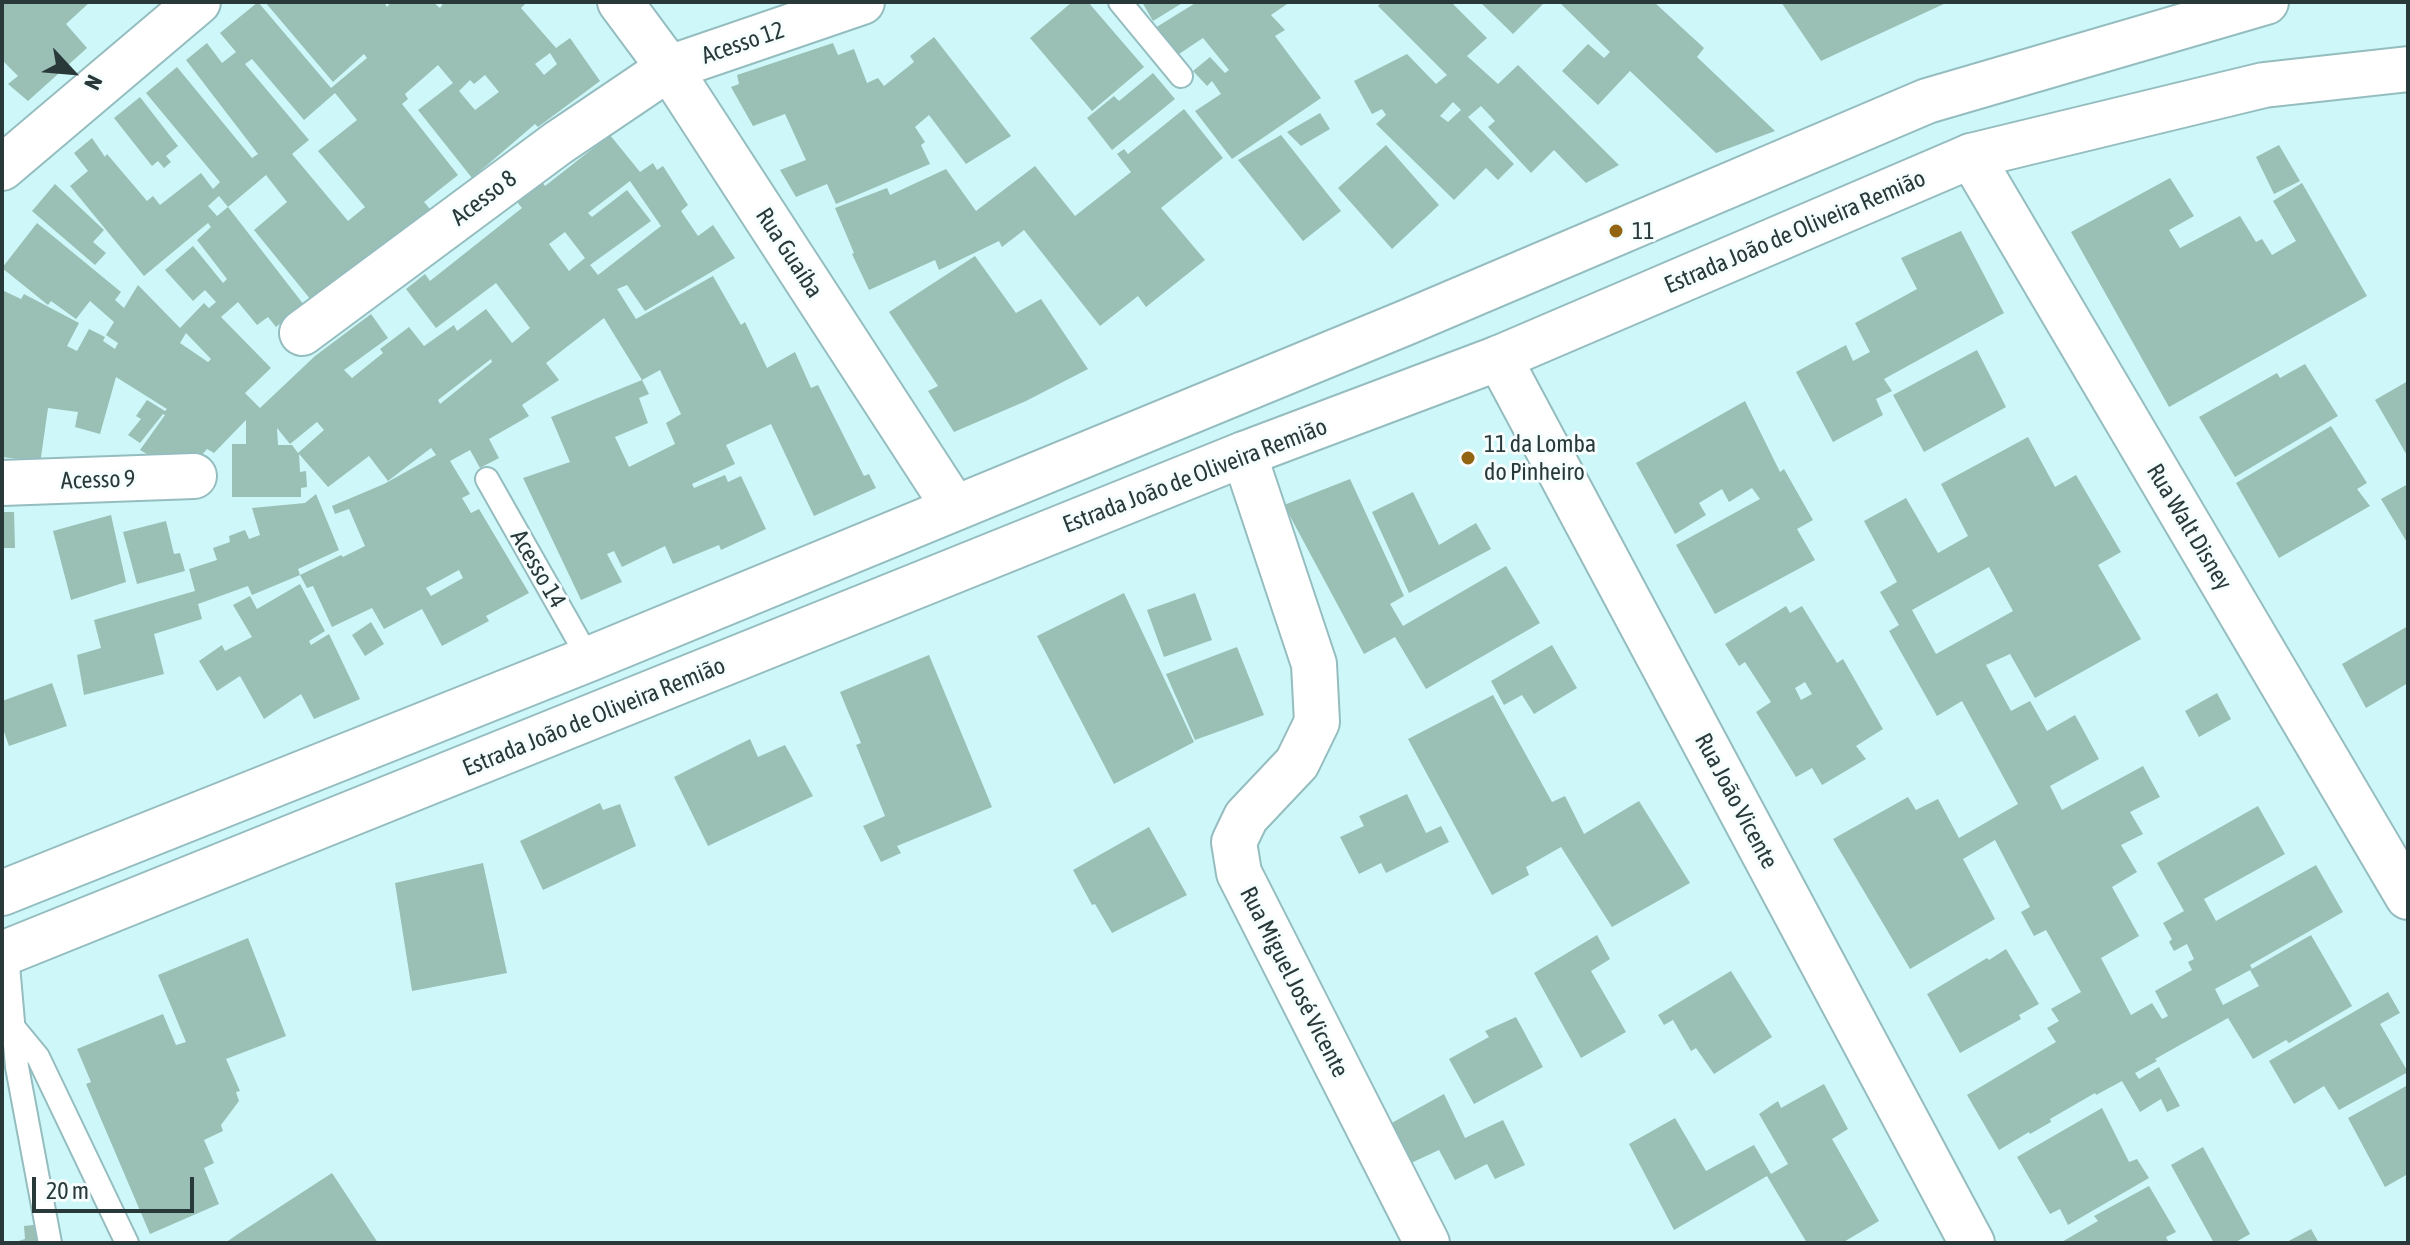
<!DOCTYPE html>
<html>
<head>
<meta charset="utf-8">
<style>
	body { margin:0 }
	#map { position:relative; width:2410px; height:1245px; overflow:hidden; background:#cef7f9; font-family:"Asap Condensed",sans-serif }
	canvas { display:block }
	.frame { position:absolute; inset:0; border:4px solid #29393a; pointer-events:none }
	.north { position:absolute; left:32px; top:32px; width:80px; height:80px; -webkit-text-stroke:6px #f5fdfd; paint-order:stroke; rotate:116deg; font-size:22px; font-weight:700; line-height:32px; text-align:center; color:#29393a }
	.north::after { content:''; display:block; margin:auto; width:28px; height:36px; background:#29393a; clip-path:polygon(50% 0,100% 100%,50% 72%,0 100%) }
	.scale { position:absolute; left:32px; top:1177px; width:162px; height:36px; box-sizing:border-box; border:4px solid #29393a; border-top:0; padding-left:10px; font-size:24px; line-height:28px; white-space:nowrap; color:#29393a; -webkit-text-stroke:6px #f5fdfd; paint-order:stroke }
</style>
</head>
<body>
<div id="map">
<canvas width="2410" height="1245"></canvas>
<div class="frame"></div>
<div class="north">N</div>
<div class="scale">20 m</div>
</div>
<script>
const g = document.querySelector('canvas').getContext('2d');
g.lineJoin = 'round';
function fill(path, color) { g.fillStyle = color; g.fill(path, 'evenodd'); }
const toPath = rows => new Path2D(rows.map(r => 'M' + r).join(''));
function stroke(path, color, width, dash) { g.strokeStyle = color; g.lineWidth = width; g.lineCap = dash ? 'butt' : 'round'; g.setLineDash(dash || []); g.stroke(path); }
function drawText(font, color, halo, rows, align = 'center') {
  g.font = font + ' "Asap Condensed",sans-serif'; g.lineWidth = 6; g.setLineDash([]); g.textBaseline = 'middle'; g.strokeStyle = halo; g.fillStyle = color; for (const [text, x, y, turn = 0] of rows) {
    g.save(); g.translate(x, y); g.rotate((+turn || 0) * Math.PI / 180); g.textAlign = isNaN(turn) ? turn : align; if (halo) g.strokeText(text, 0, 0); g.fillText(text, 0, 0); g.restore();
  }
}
fill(toPath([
	[3,2,90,2,66,24,87,48,28,101,8,84,18,76,2,60],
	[258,2,331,88,367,58,364,54,333,82,265,2,384,2,387,7,391,2,433,2,440,8,444,2,527,2,521,8,556,48,570,38,600,81,538,127,535,124,472,178,418,110,453,83,438,65,405,94,408,99,402,104,458,175,424,202,430,209,311,300,254,230,287,202,266,175,228,207,219,196,208,206,217,216,228,207,304,305,276,327,268,317,257,325,238,302,221,317,271,368,245,393,260,408,315,356,371,314,388,338,344,370,352,378,383,353,380,349,409,327,424,346,454,325,457,331,486,309,512,343,530,328,496,283,436,328,406,289,425,274,430,281,522,208,517,202,543,183,545,186,610,135,640,172,653,163,657,170,663,166,688,205,681,211,698,236,713,225,735,258,645,311,627,285,617,289,636,319,713,276,741,325,745,322,767,368,795,352,811,388,818,385,864,476,869,474,876,488,814,516,771,424,726,445,735,464,692,484,694,488,725,475,728,482,741,476,766,529,721,550,719,545,673,564,665,546,622,567,614,551,607,554,622,582,581,600,523,478,570,462,551,417,642,380,649,394,639,398,648,423,615,437,629,467,675,444,666,423,681,414,660,370,642,380,604,318,546,363,559,380,522,405,529,416,489,439,499,458,480,468,470,450,450,461,470,494,462,498,471,513,479,509,529,593,486,616,489,621,442,646,422,609,384,629,372,608,332,627,313,586,307,588,300,575,341,555,343,557,365,546,349,509,335,514,332,506,384,484,436,455,431,448,388,481,369,456,328,487,299,454,300,472,306,471,307,487,301,488,301,497,232,497,232,444,246,444,246,420,214,453,207,449,195,463,170,467,140,450,165,415,163,414,140,443,128,435,141,419,136,416,147,400,165,411,167,409,116,377,100,434,75,427,78,412,48,408,40,464,19,463,18,459,2,457,2,290,21,299,24,294,79,323,67,346,77,351,89,329,105,337,103,341,115,349,118,343,106,335,114,322,90,301,76,319,51,301,48,305,2,268,37,223,121,292,115,300,124,308,138,285,180,328,204,303,209,308,216,302,205,290,193,301,165,270,193,246,223,283,227,279,197,240,211,227,208,223,144,276,70,186,88,171,74,153,92,138,105,157,107,154,147,201,153,196,160,205,201,173,213,189,220,182,146,93,177,67,252,158,258,154,186,60,207,43,222,63,236,52,220,33],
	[550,53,557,64,544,75,535,64],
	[252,59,304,120,335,93,357,120,318,151,365,207,348,221,292,154,309,140,245,64],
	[485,75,499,92,475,110,459,91,470,80,474,84],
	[630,181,661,226,598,275,590,265,651,221,627,190,592,217,588,213],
	[565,232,585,258,569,271,549,244],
	[186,333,211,359,208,362,180,343],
	[491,359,492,362,440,404,438,400],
	[317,422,324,430,298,453,292,445,278,445,277,428,290,444],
	[459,570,463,578,431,596,426,588],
	[1072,2,1088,2,1144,67,1092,111,1030,38],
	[1142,2,1184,2,1153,21],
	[1197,2,1290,2,1271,15,1285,30,1275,36,1321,98,1232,159,1195,111,1221,94,1212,81,1207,86,1193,71,1210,57,1225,73,1229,70,1203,38,1179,54,1155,28],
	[1382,2,1451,2,1487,38,1467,56,1498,84,1518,65,1619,165,1586,183,1554,150,1531,173,1488,127,1495,121,1481,106,1468,117,1514,164,1498,180,1486,168,1454,200,1376,124,1386,115,1382,109,1372,114,1354,81,1407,54,1436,84,1447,75,1378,6],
	[1453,102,1461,110,1448,122,1440,116],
	[1480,2,1545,2,1513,34],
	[1559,2,1654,2,1704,48,1697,57,1775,131,1716,153,1630,71,1598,105,1562,71,1588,44,1604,58,1610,52],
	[1781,2,1948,2,1821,61],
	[934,37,1011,136,966,164,929,115,915,127,925,142,921,145,930,164,836,204,827,184,796,197,780,170,806,160,785,114,753,126,731,87,739,84,737,75,833,43,838,55,854,49,867,83,878,78,884,86,914,62,910,56],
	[1153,73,1175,99,1112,150,1087,118,1114,96,1119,101],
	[140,97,178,146,166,156,171,162,164,168,158,161,152,166,114,118],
	[1184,109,1223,158,1161,208,1205,260,1146,307,1138,296,1100,326,1024,230,1002,247,999,241,939,270,935,260,869,290,852,254,854,253,835,208,887,188,890,195,946,169,976,211,1035,166,1075,216,1131,172,1117,154,1124,149,1128,154],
	[1320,113,1330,129,1301,146,1287,132],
	[1281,135,1341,211,1303,241,1238,160],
	[1386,145,1439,205,1392,249,1338,188],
	[2279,145,2300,181,2274,194,2256,157],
	[2170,178,2194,216,2169,230,2180,248,2240,216,2256,242,2262,239,2272,255,2296,241,2273,201,2302,183,2367,296,2169,407,2071,232],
	[55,184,104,230,93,242,106,253,95,265,32,211],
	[1961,231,2004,313,1884,379,1892,391,1876,399,1883,415,1833,442,1796,372,1846,345,1853,361,1870,352,1855,323,1917,289,1901,258],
	[975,256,1016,313,1041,299,1088,369,1026,401,954,432,928,391,938,386,889,312],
	[1977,350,2006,407,1924,452,1893,395],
	[2305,364,2338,416,2235,477,2199,417,2277,373,2280,378],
	[2408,381,2408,457,2375,400],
	[1745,401,1780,472,1784,469,1813,520,1797,529,1815,560,1715,614,1676,545,1760,499,1752,488,1729,502,1722,489,1699,503,1706,515,1675,534,1636,463],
	[2331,426,2367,483,2357,489,2370,506,2279,558,2236,483],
	[2028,437,2055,487,2076,475,2121,552,2098,565,2141,639,2035,698,2010,654,1986,665,2011,711,2030,701,2047,731,2075,715,2099,759,2050,786,2062,810,2143,766,2160,797,2130,812,2143,834,2121,845,2137,872,2112,887,2139,936,2101,958,2131,1015,2152,1003,2162,1019,2168,1016,2155,991,2192,970,2188,962,2194,959,2187,944,2174,951,2169,942,2172,939,2163,923,2184,911,2157,863,2258,806,2285,854,2204,899,2216,921,2316,865,2343,912,2250,965,2252,969,2215,989,2223,1005,2259,986,2250,970,2311,935,2352,1006,2289,1043,2286,1040,2253,1059,2228,1018,2155,1059,2157,1061,2135,1073,2139,1079,2159,1067,2180,1106,2167,1112,2161,1099,2140,1112,2122,1081,2096,1095,2095,1093,2050,1119,2051,1122,2030,1134,2029,1132,1999,1150,1967,1095,2056,1042,2047,1028,2059,1021,2051,1009,2081,992,2046,930,2034,936,2021,912,2030,907,1995,840,1963,859,1995,919,1910,969,1833,839,1908,797,1916,810,1938,799,1959,838,2018,804,1962,701,1937,716,1889,631,1899,625,1880,592,1897,582,1864,521,1906,498,1938,553,1968,536,1941,484],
	[1989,567,2013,611,1936,654,1912,610],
	[1350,479,1404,596,1390,604,1403,626,1506,566,1540,623,1426,689,1395,637,1364,654,1284,505],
	[2408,484,2408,544,2381,499],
	[1413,492,1439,545,1476,523,1491,549,1409,593,1372,512],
	[316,494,339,550,298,569,300,575,252,595,248,586,198,604,202,619,154,634,164,674,84,695,77,655,101,648,94,620,195,591,189,569,217,560,213,548,230,542,229,536,245,530,249,539,260,535,252,508,305,503],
	[2,512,14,512,15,548,2,548],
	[111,515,126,582,71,600,53,531],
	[166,521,174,554,180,553,185,571,137,584,123,532],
	[300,584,325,631,309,641,311,645,329,634,360,699,314,719,301,694,264,719,240,676,217,691,199,661,222,645,225,651,252,637,233,605,250,596,257,609],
	[1124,593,1194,742,1114,784,1037,636],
	[1195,593,1212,640,1164,657,1147,610],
	[1786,606,1790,613,1802,606,1837,663,1843,659,1883,729,1856,746,1866,759,1822,785,1812,768,1796,777,1756,712,1771,702,1745,662,1739,666,1725,644],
	[1805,682,1812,694,1801,700,1795,688],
	[371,622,384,644,365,656,352,635],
	[2408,626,2408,683,2366,708,2342,664],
	[1552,645,1577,688,1534,714,1522,695,1504,705,1491,681],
	[1237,647,1264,715,1195,740,1166,674],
	[929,655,992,807,897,846,901,853,881,862,863,826,885,816,856,745,861,743,840,692],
	[52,683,67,726,9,746,2,726,2,701],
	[2217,693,2231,719,2199,737,2185,711],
	[1493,695,1552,802,1565,796,1584,834,1639,801,1690,883,1612,927,1561,847,1526,867,1529,875,1492,895,1408,739],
	[750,739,758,757,785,745,813,796,708,846,674,777],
	[1407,794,1426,833,1441,826,1449,842,1386,873,1381,863,1359,874,1340,837,1364,826,1359,816],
	[600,803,603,810,620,804,636,846,543,890,520,841],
	[1149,827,1187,895,1112,933,1095,904,1092,905,1073,870],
	[483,863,507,973,412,991,395,883],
	[1597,935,1610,959,1591,971,1626,1032,1581,1058,1534,973],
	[248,938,286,1036,226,1059,240,1091,236,1092,239,1101,221,1125,223,1131,204,1140,214,1163,204,1168,219,1204,150,1234,86,1084,91,1082,77,1049,163,1014,176,1045,186,1042,158,975],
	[2006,949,2039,1004,2019,1015,2021,1019,1960,1053,1927,994,1987,958,1989,960],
	[1731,971,1772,1037,1714,1074,1696,1048,1691,1051,1673,1020,1664,1025,1658,1015],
	[2388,992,2400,1013,2380,1024,2408,1072,2339,1110,2324,1086,2294,1104,2269,1061],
	[1516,1017,1543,1067,1474,1104,1449,1059,1489,1037,1485,1031],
	[1824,1084,1848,1129,1832,1139,1879,1221,1842,1243,1807,1243,1767,1176,1674,1230,1629,1144,1675,1118,1706,1171,1754,1145,1771,1174,1788,1164,1759,1114,1778,1101,1781,1108],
	[2408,1085,2408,1174,2385,1187,2348,1118],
	[1444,1094,1465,1138,1503,1120,1525,1165,1495,1179,1487,1164,1455,1180,1439,1150,1411,1163,1388,1125],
	[2102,1108,2129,1162,2137,1159,2149,1178,2068,1225,2060,1209,2050,1214,2017,1157],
	[2203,1147,2250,1234,2234,1243,2214,1243,2171,1165],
	[332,1173,378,1243,225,1243,238,1234],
	[2149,1186,2176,1232,2166,1237,2169,1243,2060,1243,2098,1221,2094,1216],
	[43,1224,45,1243,12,1243,25,1239,24,1226],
	[2311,1229,2319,1243,2285,1243]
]), '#9abfb5');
const lane = toPath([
	[1120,2,1181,76],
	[487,479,589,659],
	[7,954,17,1067,50,1243],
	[15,1029,38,1057,127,1243]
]);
const street = toPath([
	[1971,156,2408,897],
	[2,168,198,2],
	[302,333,558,143,669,68,862,2],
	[1499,358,1972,1243],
	[1244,454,1314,664,1317,722,1297,763,1246,817,1234,842,1239,873,1427,1243],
	[2,483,194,476]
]);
const secondary = toPath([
	[620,2,669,68,954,507],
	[2,893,589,659,1405,323,1927,101,2266,2],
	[2,954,1244,454,1499,358,1971,156,2264,85,2408,69]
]);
stroke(lane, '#95bdbf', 26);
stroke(street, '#95bdbf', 48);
stroke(secondary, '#95bdbf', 48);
stroke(lane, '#fff', 22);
stroke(street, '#fff', 44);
stroke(secondary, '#fff', 44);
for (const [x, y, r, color] of [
	[1616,231,8,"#936512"],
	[1468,458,8,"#936512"]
]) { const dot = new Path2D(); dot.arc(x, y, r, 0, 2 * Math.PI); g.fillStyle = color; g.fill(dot); stroke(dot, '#f5fdfd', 3); }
drawText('24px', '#29393a', '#f5fdfd', [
	["Acesso 12",743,43,-19],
	["Acesso 8",484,198,-37],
	["Estrada João de Oliveira Remião",1795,232,-23],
	["Rua Guaíba",789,253,57],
	["Estrada João de Oliveira Remião",1195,476,-21],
	["Acesso 9",98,480,-2],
	["Rua Walt Disney",2189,527,59],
	["Acesso 14",538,569,60],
	["Estrada João de Oliveira Remião",594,717,-22],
	["Rua João Vicente",1736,801,62],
	["Rua Miguel José Vicente",1294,982,63]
]);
drawText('24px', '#29393a', '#f5fdfd', [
	["11",1632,231],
	["11 da Lomba",1484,444],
	["do Pinheiro",1484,472]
], 'left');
</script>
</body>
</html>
